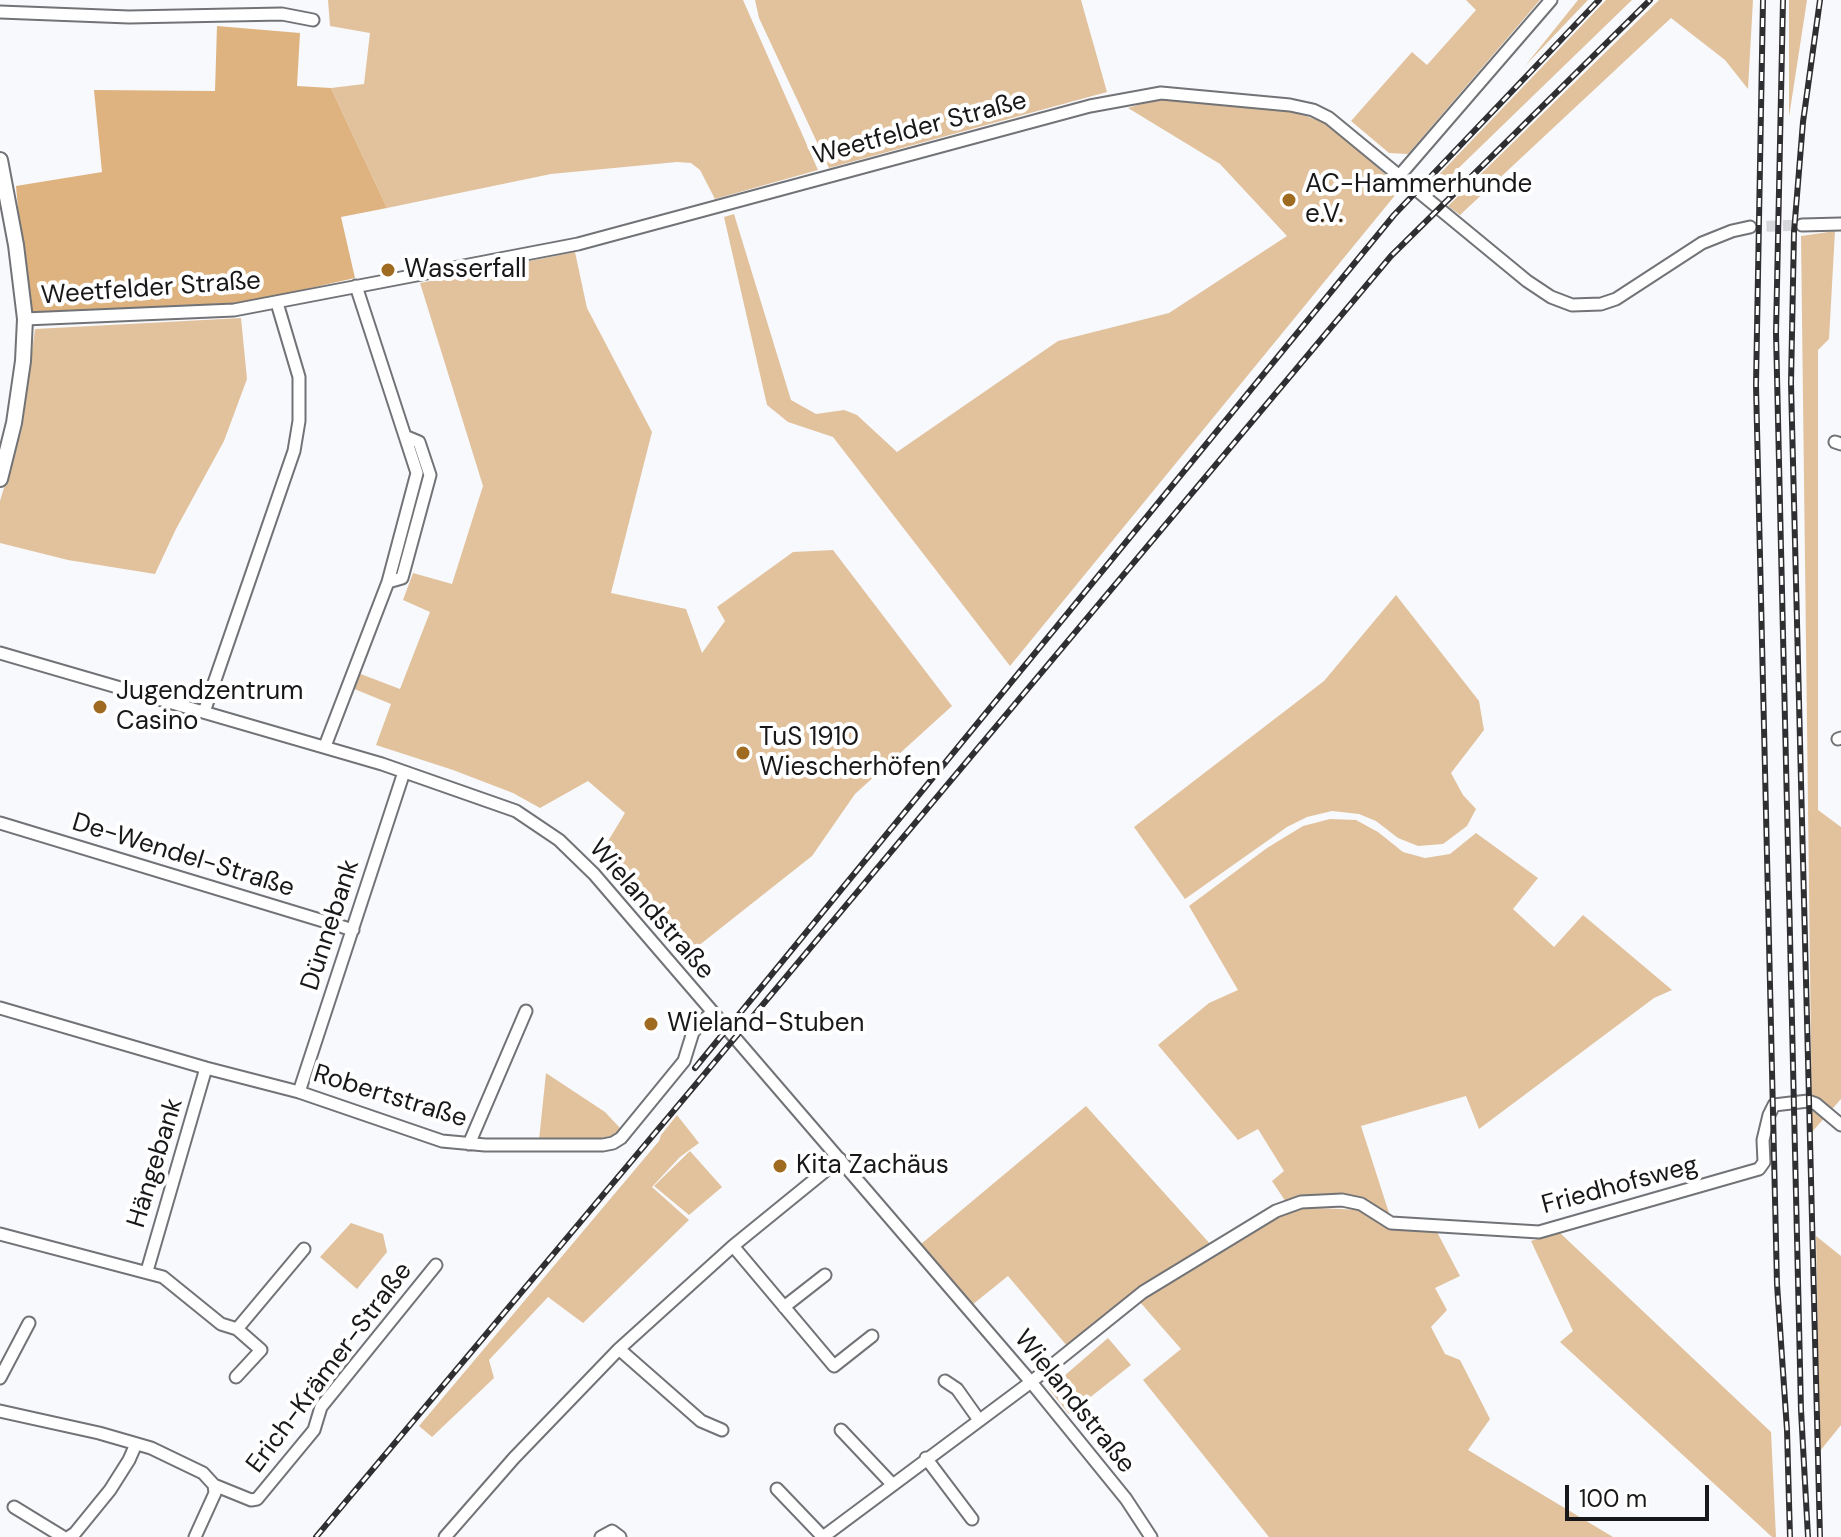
<!DOCTYPE html>
<html>
<head>
<meta charset="utf-8">
<style>
	body { margin:0 }
	#map { position:relative; width:1841px; height:1537px; overflow:hidden; background:#f7f9fd; font-family:"DM Sans",sans-serif }
	canvas { display:block }
	.scale { position:absolute; left:1565px; top:1485px; width:144px; height:36px; box-sizing:border-box; border:4px solid #18181a; border-top:0; padding-left:10px; font-size:24px; line-height:28px; white-space:nowrap; color:#18181a; -webkit-text-stroke:6px #fff; paint-order:stroke }
</style>
</head>
<body>
<div id="map">
<canvas width="1841" height="1537"></canvas>
<div class="scale">100 m</div>
</div>
<script>
const g = document.querySelector('canvas').getContext('2d');
g.lineJoin = 'round';
function fill(path, color) { g.fillStyle = color; g.fill(path, 'evenodd'); }
const toPath = rows => new Path2D(rows.map(r => 'M' + r).join(''));
function stroke(path, color, width, dash) { g.strokeStyle = color; g.lineWidth = width; g.lineCap = dash ? 'butt' : 'round'; g.setLineDash(dash || []); g.stroke(path); }
function drawText(font, color, halo, rows, align = 'center') {
  g.font = font + ' "DM Sans",sans-serif'; g.lineWidth = 8; g.setLineDash([]); g.textBaseline = 'middle'; g.strokeStyle = halo; g.fillStyle = color; for (const [text, x, y, turn = 0] of rows) {
    g.save(); g.translate(x, y); g.rotate((+turn || 0) * Math.PI / 180); g.textAlign = isNaN(turn) ? turn : align; if (halo) g.strokeText(text, 0, 0); g.fillText(text, 0, 0); g.restore();
  }
}
fill(toPath([
	[328,0,743,0,818,170,715,199,700,170,691,163,677,162,551,174,387,208,331,88,364,84,370,33,330,26],
	[755,0,1081,0,1107,92,829,168,759,18],
	[1466,0,1540,0,1408,154,1389,153,1351,121,1412,52,1427,65,1476,10],
	[1578,0,1588,0,1525,66],
	[1606,0,1632,0,1439,187,1432,182],
	[1659,0,1753,0,1748,89,1725,60,1671,18,1460,215,1448,206],
	[1789,0,1807,0,1789,117],
	[1163,97,1287,110,1327,123,1401,188,1010,666,833,437,788,422,767,405,724,217,734,214,791,400,816,414,844,410,857,415,897,452,1058,341,1169,313,1287,236,1220,164,1128,108],
	[1835,231,1829,339,1818,350,1818,810,1841,827,1841,1099,1812,1132,1801,236],
	[575,252,587,308,652,432,611,593,686,609,702,653,725,621,717,607,793,552,833,550,952,706,855,794,812,856,683,958,596,861,625,813,588,781,540,808,513,793,453,770,376,745,391,704,352,688,358,673,400,689,430,612,403,600,413,573,452,584,483,486,420,283],
	[241,318,247,379,224,441,176,529,155,574,68,560,0,543,0,501,22,428,35,329],
	[1396,595,1479,701,1484,730,1451,773,1463,795,1476,809,1467,826,1443,844,1418,846,1398,838,1376,821,1359,814,1332,811,1307,817,1287,827,1185,899,1134,827,1324,681],
	[1330,819,1356,820,1378,832,1403,852,1425,858,1450,854,1476,833,1538,878,1513,909,1554,947,1583,915,1672,990,1654,998,1479,1129,1466,1096,1361,1126,1390,1216,1382,1213,1371,1202,1351,1197,1286,1202,1272,1181,1284,1171,1258,1129,1238,1140,1158,1045,1209,1003,1238,990,1189,906,1267,848,1303,826],
	[546,1073,605,1112,621,1129,613,1136,595,1139,539,1140],
	[1086,1106,1212,1246,1068,1347,1008,1276,972,1305,921,1244],
	[677,1115,699,1143,680,1157,652,1187,689,1220,583,1323,548,1297,489,1360,494,1378,432,1437,419,1426,659,1141,661,1135],
	[690,1151,722,1187,689,1215,654,1186],
	[1292,1207,1365,1210,1386,1226,1437,1232,1460,1276,1435,1288,1447,1310,1431,1327,1445,1354,1460,1360,1490,1419,1468,1450,1613,1537,1269,1537,1143,1380,1181,1349,1139,1301],
	[351,1223,383,1234,387,1252,357,1289,320,1257],
	[1559,1232,1771,1432,1776,1537,1772,1537,1560,1342,1573,1331,1531,1241],
	[1816,1236,1841,1256,1841,1425,1820,1451],
	[1108,1338,1131,1365,1069,1414,1049,1389]
]), '#e2c29d');
fill(toPath([
	[217,26,300,33,297,86,331,88,387,208,341,217,355,278,248,302,27,314,16,186,102,172,94,90,215,91]
]), '#deb37f');
stroke(toPath([
	[1750,227,1802,225]
]), '#d6d7db', 11, [11, 5.5]);
const minor = toPath([
	[0,12,129,17,282,14,313,20],
	[1400,175,1551,0],
	[1802,225,1841,224],
	[25,319,234,310,578,244,1090,106,1161,93,1290,105,1313,110,1329,118,1527,281,1551,297,1572,305,1601,304,1616,299,1702,243,1732,231,1750,227],
	[1835,442,1841,444],
	[388,582,402,578,430,475,419,442,407,437],
	[0,653,382,764,516,811,559,840,594,874,1031,1382,1126,1499,1151,1537],
	[204,712,294,451,299,421,299,377,277,303],
	[1838,739,1841,738],
	[325,746,388,582,417,473,356,286],
	[0,823,353,930],
	[0,1008,206,1068,299,1092,442,1141,485,1145,603,1145,613,1143,621,1138,684,1061,693,1032,711,1013],
	[299,1092,404,772],
	[469,1144,526,1011],
	[0,1234,163,1277,221,1324,237,1329,261,1350,236,1377],
	[733,1246,834,1366,872,1336],
	[147,1271,206,1068],
	[784,1307,825,1275],
	[237,1329,304,1249],
	[619,1349,701,1421,722,1430],
	[0,1378,29,1323],
	[945,1381,957,1389,979,1420],
	[0,1411,99,1433,151,1448,203,1473,214,1485,215,1493,195,1537],
	[841,1430,892,1484],
	[926,1458,972,1519],
	[214,1485,251,1500,257,1499,314,1430,321,1407,436,1265],
	[777,1489,823,1537],
	[14,1507,63,1537],
	[69,1537,75,1533,110,1490,129,1460,136,1444],
	[445,1537,514,1458,619,1349,733,1246,840,1159],
	[601,1537,612,1531,620,1537],
	[823,1537,1031,1382,1143,1292,1276,1211,1301,1202,1342,1200,1361,1204,1391,1223,1539,1232,1759,1169,1764,1162,1763,1140,1769,1115,1774,1105,1808,1101,1816,1104,1841,1125]
]);
const major = toPath([
	[0,160,16,245,25,319,23,361,14,423,0,479]
]);
stroke(minor, '#717376', 15);
stroke(major, '#717376', 18);
stroke(minor, '#fff', 11);
stroke(major, '#fff', 14);
const rail = toPath([
	[1763,0,1756,385,1777,1284,1787,1430,1790,1537],
	[1783,0,1776,333,1801,1410,1808,1537],
	[695,1068,1394,215,1599,0],
	[316,1537,1391,256,1650,0],
	[1820,1537,1791,383,1794,232,1803,122,1820,0]
]);
stroke(rail, '#2f2f31', 6);
stroke(rail, '#fff', 3, [9]);
for (const [x, y, r, color] of [
	[1289,200,8,"#9e6b21"],
	[388,270,8,"#9e6b21"],
	[100,707,8,"#9e6b21"],
	[743,753,8,"#9e6b21"],
	[651,1024,8,"#9e6b21"],
	[780,1166,8,"#9e6b21"]
]) { const dot = new Path2D(); dot.arc(x, y, r, 0, 2 * Math.PI); g.fillStyle = color; g.fill(dot); stroke(dot, '#fff', 3); }
drawText('26px', '#18181a', '#fff', [
	["Weetfelder Straße",920,129,-15],
	["Weetfelder Straße",151,289,-4],
	["De-Wendel-Straße",183,856,17],
	["Wielandstraße",651,910,49],
	["Dünnebank",331,925,-72],
	["Robertstraße",390,1097,17],
	["Hängebank",156,1163,-73],
	["Friedhofsweg",1620,1186,-15],
	["Erich-Krämer-Straße",330,1368,-53],
	["Wielandstraße",1074,1402,51]
]);
drawText('26px', '#18181a', '#fff', [
	["AC-Hammerhunde",1305,185],
	["e.V.",1305,215],
	["Wasserfall",404,270],
	["Jugendzentrum",116,692],
	["Casino",116,722],
	["TuS 1910",759,738],
	["Wiescherhöfen",759,768],
	["Wieland-Stuben",667,1024],
	["Kita Zachäus",796,1166]
], 'left');
</script>
</body>
</html>
